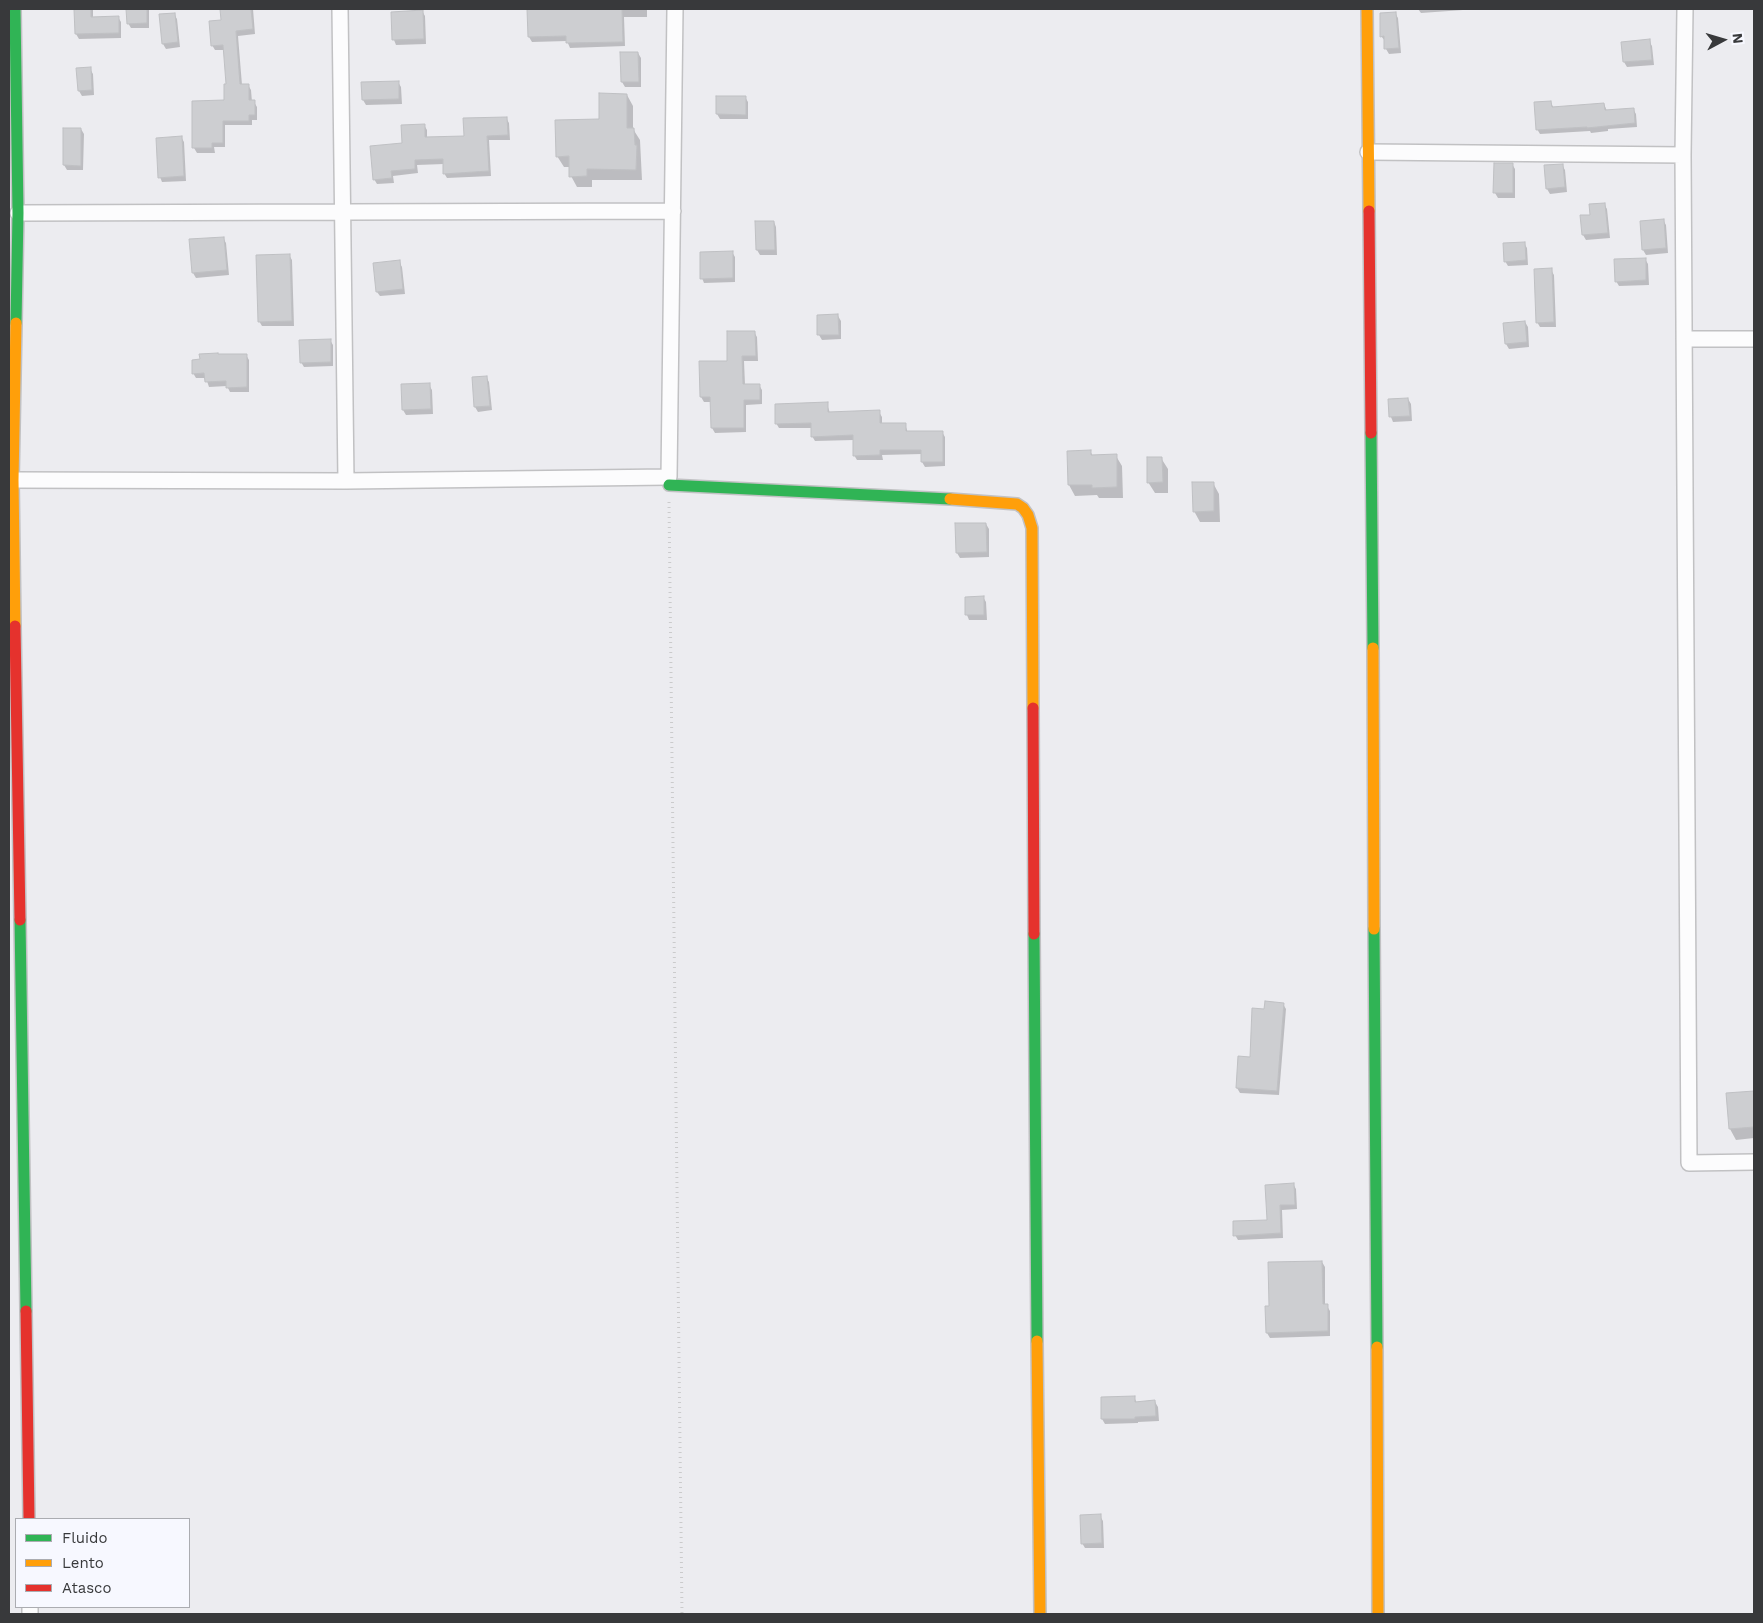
<!DOCTYPE html>
<html>
<head>
<meta charset="utf-8">
<style>
	body { margin:0 }
	#map { position:relative; width:1763px; height:1623px; overflow:hidden; background:#ececf0; font-family:"Work Sans",sans-serif }
	canvas { display:block }
	.frame { position:absolute; inset:0; border:10px solid #38393b; pointer-events:none }
	.legend { position:absolute; left:15px; top:1518px; width:175px; height:90px; box-sizing:border-box; background:#f7f8ff; border:1px solid #abacb1; margin:0; padding:6px 9px; list-style:none; font-size:15px; color:#38393b }
	.legend li { display:flex; align-items:center; gap:10px; height:25px }
	.legend b { width:25px; border:1px solid #abacb1 }
	.north { position:absolute; left:1698px; top:15px; width:50px; height:50px; -webkit-text-stroke:4px #f7f8ff; paint-order:stroke; rotate:84deg; font-size:14px; font-weight:700; line-height:20px; text-align:center; color:#38393b }
	.north::after { content:''; display:block; margin:auto; width:18px; height:22px; background:#38393b; clip-path:polygon(50% 0,100% 100%,50% 72%,0 100%) }
</style>
</head>
<body>
<div id="map">
<canvas width="1763" height="1623"></canvas>
<div class="frame"></div>
<ul class="legend">
<li><b style="height:6px;background:#30b455"></b>Fluido</li>
<li><b style="height:6px;background:#ff9f0a"></b>Lento</li>
<li><b style="height:6px;background:#e5322d"></b>Atasco</li>
</ul>
<div class="north">N</div>
</div>
<script>
const g = document.querySelector('canvas').getContext('2d');
g.lineJoin = 'round';
function fill(path, color) { g.fillStyle = color; g.fill(path, 'evenodd'); }
const toPath = rows => new Path2D(rows.map(r => 'M' + r).join(''));
function stroke(path, color, width, dash) { g.strokeStyle = color; g.lineWidth = width; g.lineCap = dash ? 'butt' : 'round'; g.setLineDash(dash || []); g.stroke(path); }
fill(toPath([
	[76,9,93,9,93,18,118,17,121,22,121,38,79,39,76,34],
	[128,9,149,9,149,28,131,28,128,23],
	[222,9,253,9,255,34,238,36,242,85,248,85,251,90,252,102,254,102,257,107,257,120,252,120,252,125,225,125,225,147,214,147,215,153,197,153,194,148,225,102,227,85,224,50,215,50,212,45,223,21],
	[528,9,647,9,647,17,624,17,625,46,570,48,567,41,532,42,529,37],
	[1418,9,1477,9,1421,13],
	[422,11,425,16,426,44,396,45,394,40,392,13],
	[1395,13,1398,18,1401,53,1389,54,1386,49,1385,41,1381,36],
	[174,14,177,19,180,47,166,49,163,44],
	[1649,41,1652,46,1654,65,1627,67,1624,62],
	[638,53,641,58,641,87,625,87,622,82,621,54],
	[90,69,93,74,94,95,82,96,79,91],
	[398,82,401,87,402,104,366,105,363,100],
	[627,95,633,106,633,129,640,140,642,180,592,180,592,187,577,187,571,176,570,167,564,167,557,156,600,121],
	[745,97,748,102,748,119,720,119,717,114],
	[1550,102,1554,108,1604,104,1607,111,1633,109,1636,114,1637,127,1608,129,1608,131,1591,133,1590,131,1540,134,1537,129],
	[506,118,509,123,510,140,489,140,491,176,447,178,444,173,444,164,417,165,418,173,393,176,394,183,377,184,374,179,403,145,424,125,427,130,427,139,465,137],
	[81,129,84,134,83,170,67,170,64,165],
	[181,137,184,142,186,181,162,182,160,177],
	[1512,164,1515,169,1515,198,1498,198,1495,193],
	[1562,165,1565,170,1567,192,1550,194,1547,189],
	[1604,204,1607,209,1610,238,1586,240,1583,235,1582,217,1591,216],
	[1663,220,1666,225,1668,253,1646,255,1643,250],
	[756,222,774,222,776,227,777,255,760,255,757,250],
	[223,238,226,243,229,275,196,278,193,273],
	[1524,243,1527,248,1528,265,1508,266,1505,261],
	[732,252,735,257,735,282,704,283,702,278],
	[289,255,292,260,294,326,262,326,259,321],
	[1645,259,1648,264,1649,285,1619,286,1616,281],
	[399,262,402,267,405,294,380,296,377,292],
	[1551,270,1554,275,1556,327,1540,327,1537,322],
	[838,316,841,321,841,339,822,340,819,335],
	[1525,322,1528,327,1529,347,1509,349,1506,344,1504,324],
	[754,332,757,337,758,361,744,361,745,385,759,385,762,390,762,404,746,405,746,432,715,433,712,428,711,402,704,402,701,397],
	[330,340,333,345,333,366,304,367,301,362],
	[246,355,249,360,249,392,230,392,227,386,209,387,206,378,196,378,193,373],
	[486,377,489,382,492,410,478,412,475,407],
	[429,385,432,390,433,414,406,415,403,410],
	[1408,399,1411,404,1412,421,1393,422,1391,417,1390,400],
	[827,404,830,413,879,412,882,417,882,425,905,424,908,433,942,432,945,437,945,466,925,467,922,462,922,454,882,455,883,460,857,460,854,455,854,440,815,441,812,436,812,428,779,428,776,423],
	[1090,451,1093,456,1116,456,1122,466,1123,498,1099,498,1097,495,1075,496,1069,485],
	[1161,458,1168,469,1168,493,1155,493,1148,482],
	[1213,483,1219,494,1220,522,1200,522,1194,511],
	[986,524,989,529,989,557,960,558,957,553],
	[983,597,986,602,987,620,969,620,967,615],
	[1283,1004,1286,1009,1279,1095,1240,1093,1237,1088,1239,1057,1251,1058,1266,1010],
	[1754,1093,1754,1138,1736,1140,1730,1129,1728,1094],
	[1293,1184,1296,1189,1297,1209,1282,1210,1283,1238,1238,1240,1235,1235,1268,1221],
	[1322,1262,1325,1267,1325,1306,1327,1306,1330,1311,1330,1336,1270,1338,1267,1333,1271,1307],
	[1134,1397,1137,1403,1155,1402,1158,1407,1159,1421,1138,1422,1138,1423,1105,1424,1102,1419,1102,1398],
	[1100,1516,1103,1521,1104,1548,1085,1548,1082,1543]
]), '#0003');
const building = toPath([
	[74,9,91,9,91,17,119,16,119,33,75,34,74,9],
	[126,9,147,9,147,23,127,24,126,9],
	[220,9,251,9,253,29,236,31,240,84,249,84,249,100,255,100,255,115,249,115,249,121,223,121,223,143,212,143,212,148,192,148,192,101,224,100,224,84,226,84,223,45,211,46,209,21,221,20,220,9],
	[527,9,622,9,623,42,566,43,566,36,528,37,527,9],
	[423,10,424,39,392,40,391,12,423,10],
	[1396,12,1399,48,1384,49,1384,36,1380,37,1380,13,1396,12],
	[175,13,178,42,162,44,159,14,175,13],
	[1650,39,1652,60,1623,62,1621,42,1650,39],
	[620,52,638,52,639,82,621,82,620,52],
	[91,67,92,90,78,91,76,68,91,67],
	[399,81,399,99,362,100,361,82,399,81],
	[599,93,627,94,627,128,634,128,635,145,637,145,636,170,587,169,587,176,569,177,569,156,556,157,555,120,599,119,599,93],
	[716,96,746,96,746,115,716,114,716,96],
	[1551,101,1552,107,1604,103,1605,110,1634,108,1635,123,1587,128,1587,127,1536,130,1534,102,1551,101],
	[507,117,508,135,487,136,489,171,443,174,443,159,415,160,415,169,391,171,392,178,373,180,370,146,402,143,401,125,425,124,425,137,464,136,463,118,507,117],
	[63,128,81,128,81,166,63,165,63,128],
	[182,136,184,176,158,178,156,138,182,136],
	[1494,163,1513,163,1513,193,1493,193,1494,163],
	[1563,164,1565,187,1546,189,1544,165,1563,164],
	[1605,203,1608,233,1582,235,1580,215,1590,215,1589,204,1605,203],
	[1664,219,1666,248,1642,250,1640,221,1664,219],
	[755,221,774,221,775,250,756,250,755,221],
	[224,237,227,270,192,273,189,239,224,237],
	[1525,242,1526,260,1504,262,1503,243,1525,242],
	[733,251,733,278,700,279,700,252,733,251],
	[290,254,292,321,258,322,256,255,290,254],
	[1646,258,1646,280,1615,282,1614,259,1646,258],
	[400,260,403,289,376,292,373,263,400,260],
	[1552,268,1554,322,1536,323,1534,269,1552,268],
	[838,314,839,335,817,335,817,315,838,314],
	[1525,321,1527,342,1505,344,1503,323,1525,321],
	[727,331,755,331,756,356,742,356,743,384,760,384,760,400,744,400,744,428,711,428,710,397,700,397,699,361,727,361,727,331],
	[331,339,331,362,300,363,299,340,331,339],
	[218,353,218,354,247,354,247,387,226,388,226,381,205,382,204,373,192,374,192,360,200,359,199,354,218,353],
	[487,376,490,406,474,407,472,377,487,376],
	[430,383,431,409,402,410,401,384,430,383],
	[1408,398,1410,416,1389,417,1388,399,1408,398],
	[828,402,828,412,880,410,880,423,906,423,906,431,943,431,943,462,921,462,921,450,880,450,880,455,853,456,853,435,811,437,811,423,775,424,775,404,828,402],
	[1091,450,1091,455,1117,454,1117,487,1092,488,1092,485,1068,485,1067,451,1091,450],
	[1147,457,1162,457,1163,482,1147,483,1147,457],
	[1192,482,1214,482,1214,511,1193,512,1192,482],
	[955,523,986,523,987,552,956,553,955,523],
	[984,596,984,615,965,615,965,597,984,596],
	[1265,1001,1284,1003,1277,1091,1236,1088,1238,1056,1250,1057,1252,1008,1264,1009,1265,1001],
	[1754,1091,1754,1127,1729,1129,1726,1093,1754,1091],
	[1294,1183,1295,1205,1280,1205,1281,1233,1233,1236,1233,1221,1267,1220,1265,1185,1294,1183],
	[1322,1261,1323,1304,1328,1304,1328,1331,1266,1333,1265,1306,1269,1306,1268,1262,1322,1261],
	[1135,1396,1135,1402,1155,1400,1156,1416,1135,1417,1135,1419,1101,1419,1101,1397,1135,1396],
	[1101,1514,1102,1543,1081,1544,1080,1515,1101,1514]
]);
fill(building, '#cdced1');
stroke(building, '#bfc0c3', 1);
const street = toPath([
	[340,9,346,481],
	[1685,9,1683,155,1689,1163,1754,1162],
	[1368,152,1683,155],
	[18,213,673,211],
	[1684,339,1754,339],
	[13,480,346,481,669,477,675,9],
	[30,1607,30,1614]
]);
const fast = toPath([
	[15,9,18,213,16,323],
	[1371,433,1373,648],
	[669,485,950,499],
	[20,920,26,1311],
	[1374,929,1377,1347],
	[1034,934,1037,1341]
]);
const slow = toPath([
	[1367,9,1369,211],
	[950,499,1017,504,1023,508,1028,515,1032,528,1033,708],
	[15,626,13,480,16,323],
	[1373,648,1374,929],
	[1037,1341,1040,1614],
	[1377,1347,1378,1614]
]);
const jam = toPath([
	[1369,211,1371,433],
	[15,626,20,920],
	[1033,708,1034,934],
	[26,1311,29,1519]
]);
stroke(street, '#c1c1c3', 18);
stroke(fast, '#c1c1c3', 14);
stroke(slow, '#c1c1c3', 14);
stroke(jam, '#c1c1c3', 14);
stroke(toPath([
	[669,502,682,1614]
]), '#cbcbcc', 3, [1, 4]);
stroke(street, '#fcfcfd', 15);
stroke(fast, '#30b455', 11);
stroke(slow, '#ff9f0a', 11);
stroke(jam, '#e5322d', 11);
</script>
</body>
</html>
